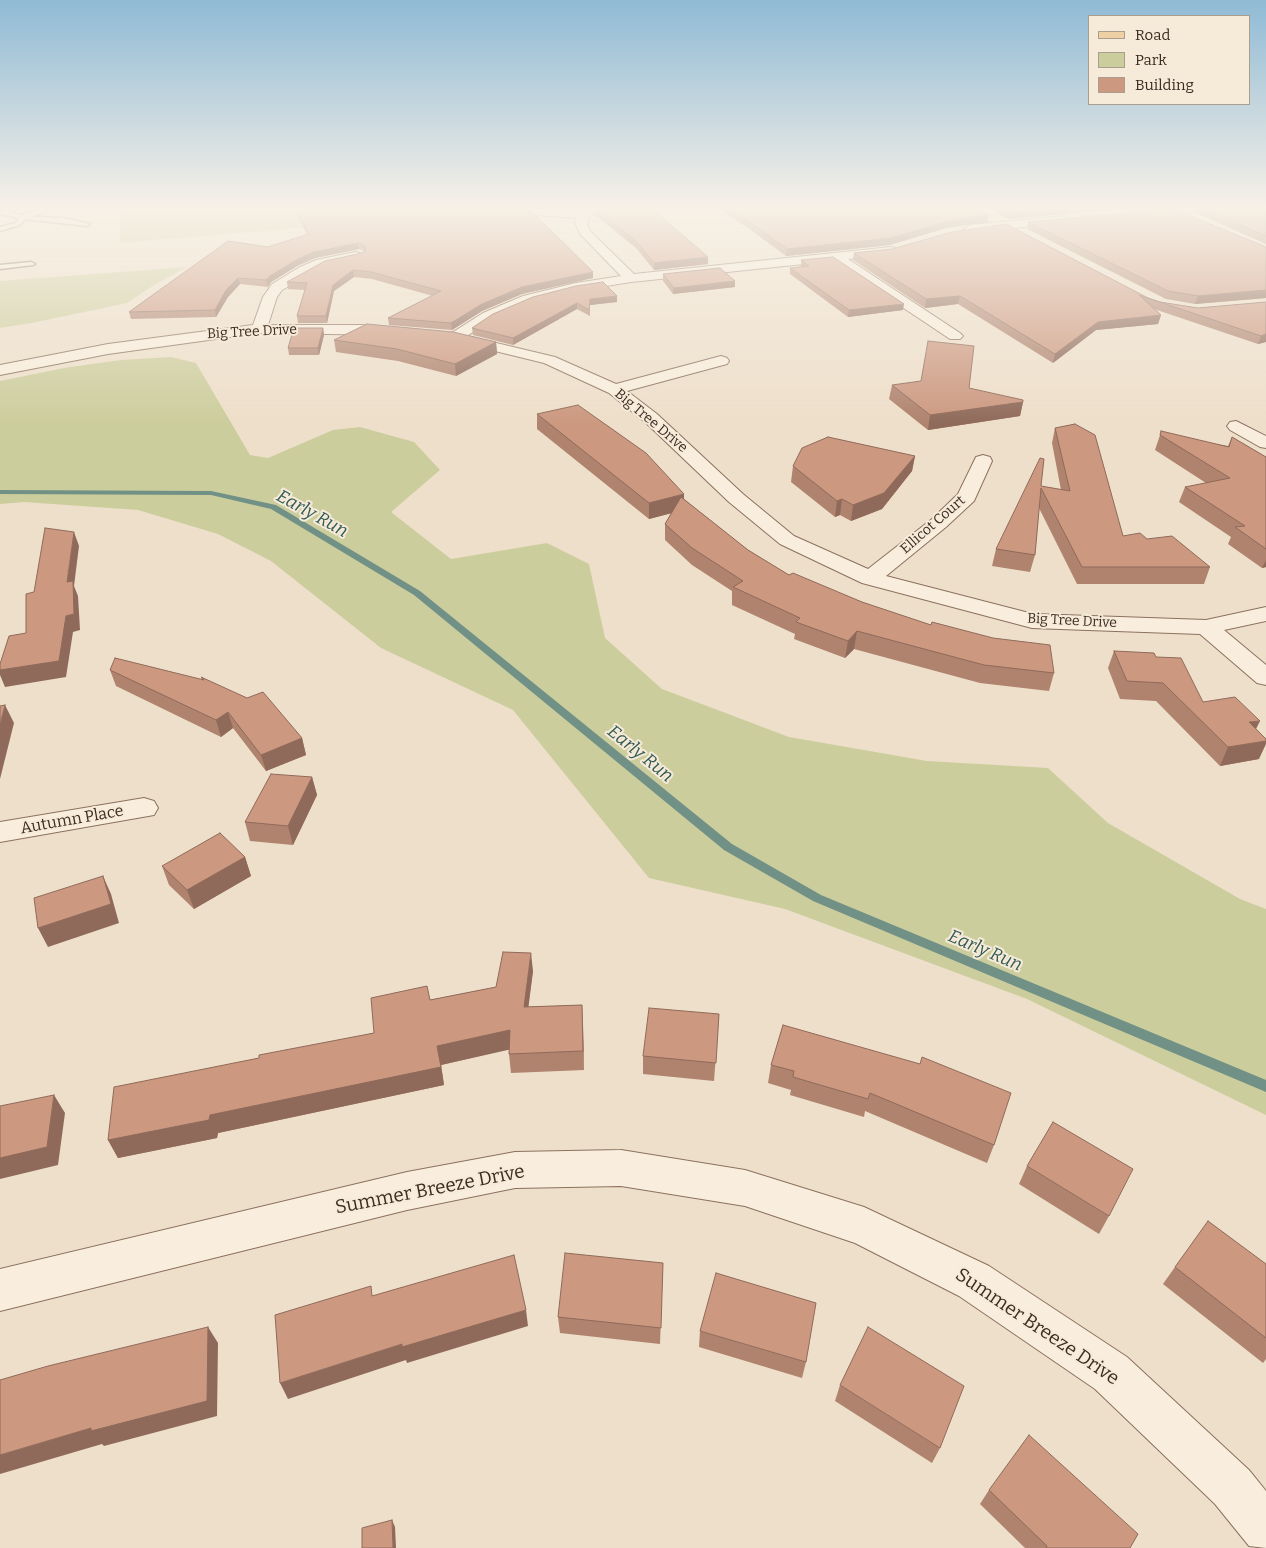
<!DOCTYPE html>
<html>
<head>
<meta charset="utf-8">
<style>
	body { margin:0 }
	#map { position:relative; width:1266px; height:1548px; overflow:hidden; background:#eedfca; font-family:Bitter,serif }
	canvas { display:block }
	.legend { position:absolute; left:1088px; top:15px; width:162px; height:90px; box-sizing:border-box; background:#f6ead9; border:1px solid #ac9e8f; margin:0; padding:6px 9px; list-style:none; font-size:15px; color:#3c2b21 }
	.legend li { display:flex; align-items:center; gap:10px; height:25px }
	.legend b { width:25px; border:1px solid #ac9e8f }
</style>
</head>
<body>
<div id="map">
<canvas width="1266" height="1548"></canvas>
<ul class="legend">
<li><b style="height:6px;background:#efd0a4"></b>Road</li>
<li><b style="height:14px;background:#cccd9d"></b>Park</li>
<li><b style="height:14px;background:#cc9880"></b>Building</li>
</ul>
</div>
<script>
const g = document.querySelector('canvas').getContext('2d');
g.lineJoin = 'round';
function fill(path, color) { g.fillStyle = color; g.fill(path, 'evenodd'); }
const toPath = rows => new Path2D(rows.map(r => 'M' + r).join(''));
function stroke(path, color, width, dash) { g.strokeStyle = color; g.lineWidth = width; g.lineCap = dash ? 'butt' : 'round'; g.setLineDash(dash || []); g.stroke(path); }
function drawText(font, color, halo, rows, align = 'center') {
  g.font = font + ' Bitter,serif'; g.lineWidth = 4; g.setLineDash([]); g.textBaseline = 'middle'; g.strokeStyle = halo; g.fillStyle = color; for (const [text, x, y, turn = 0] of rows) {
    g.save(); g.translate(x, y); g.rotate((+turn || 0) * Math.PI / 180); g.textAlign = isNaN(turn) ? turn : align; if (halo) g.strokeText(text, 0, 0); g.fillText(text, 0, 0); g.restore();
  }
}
fill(toPath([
	[137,207,404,207,408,219,120,243,120,209],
	[187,267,156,284,127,303,32,323,0,328,0,281],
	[171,357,196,363,250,455,268,458,333,430,360,427,414,442,440,470,391,512,451,559,547,543,589,564,605,638,662,689,789,737,927,761,1048,768,1108,823,1240,899,1266,909,1266,1115,1027,999,785,909,649,878,513,710,381,648,271,561,218,534,138,510,24,502,0,504,0,381,64,368,121,360]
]), '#cccd9d');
fill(toPath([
	[0,490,211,491,276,505,420,591,732,844,821,895,1266,1080,1266,1092,813,901,724,850,414,595,271,509,211,495,0,494,0,490]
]), '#719186');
const lane = toPath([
	[46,207,57,207,31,217,64,218,90,224,87,226,25,219,20,225,0,231,0,227,16,223,19,218,0,214,0,210,23,215,46,207],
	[31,262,35,264,33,265,0,269,0,265,31,262]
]);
const street = toPath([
	[503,207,582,211,591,207,606,207,589,217,587,223,590,231,634,274,891,247,895,248,897,251,891,255,848,259,960,333,963,336,960,339,950,339,833,261,631,282,576,291,533,302,493,319,467,336,555,357,616,384,721,356,727,358,729,361,727,364,627,391,657,414,743,494,794,536,868,569,932,519,958,494,976,457,983,455,990,457,992,461,974,501,946,527,886,576,1033,614,1206,620,1266,607,1266,621,1224,630,1266,665,1266,685,1257,683,1200,634,1032,628,862,583,780,544,729,502,645,422,609,393,544,363,450,340,447,337,450,334,483,313,523,296,576,283,621,276,581,235,575,223,577,218,506,213,500,210,503,207],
	[1171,207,1215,207,1210,210,1140,217,1134,214,1140,211,1171,207],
	[1065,216,1071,220,1069,222,970,233,964,229,970,225,1065,216],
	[355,252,360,253,361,256,360,259,325,266,282,290,277,297,268,325,362,325,398,329,400,332,398,335,259,333,108,354,0,375,0,365,108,344,253,325,263,297,272,284,300,267,316,260,355,252],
	[1236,421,1266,436,1266,448,1260,447,1230,430,1227,426,1230,422,1236,421],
	[144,798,154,801,158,808,154,815,0,842,0,822,144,798],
	[621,1150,745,1170,864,1207,989,1266,1127,1357,1249,1470,1266,1491,1266,1548,1249,1546,1215,1504,1095,1389,959,1296,855,1243,745,1206,621,1186,515,1188,407,1210,0,1311,0,1269,407,1172,515,1152,621,1150]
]);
const primary = toPath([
	[20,207,19,209,0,215,0,208,20,207]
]);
stroke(lane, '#8b715e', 3);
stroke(street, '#8b715e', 2);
stroke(primary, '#594032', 2);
fill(lane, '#f9eedd');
fill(street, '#f9eedd');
fill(primary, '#efd0a4');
fill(toPath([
	[716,207,977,207,988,222,946,228,890,245,786,256,748,228],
	[986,207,1141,207,1008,219],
	[1197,207,1266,207,1266,244,1196,213],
	[595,209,708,257,708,264,654,270,636,248,595,215],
	[297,212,593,278,522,294,482,311,452,330,389,325,388,318,433,296,372,279,354,277,334,291,327,323,298,323,297,316,305,290,288,289,287,282,362,253,364,251,359,249,315,258,299,265,271,282,268,287,240,284,228,297,216,317,131,319,129,312,268,247,307,234,298,218],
	[1028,222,1266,247,1266,298,1195,304,1166,299,1027,229],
	[952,232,1160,302,1198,308,1266,302,1266,342,1258,344,1154,309,1161,315,1158,324,1096,330,1053,363,958,304,925,308,853,260,854,253,892,249],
	[801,260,903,310,848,317,790,274,790,268,801,267],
	[663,274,735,281,735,287,673,294,663,281],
	[533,297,617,302,590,305,590,316,577,309,513,345,473,335,472,328],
	[323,328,324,335,319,355,289,355,288,348],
	[334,340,496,342,497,354,456,376,398,361,336,352],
	[892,385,969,388,1023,402,1020,416,928,430,889,399],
	[537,414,684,499,748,550,789,575,1054,673,1049,691,980,683,854,649,845,658,794,639,795,634,732,605,732,591,692,565,665,540,665,524,671,513,649,519,537,429],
	[1055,428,1123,536,1147,539,1210,567,1204,584,1077,584,1039,508,1035,555,1030,572,992,566,996,549,1041,486,1061,490,1052,443],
	[1160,435,1228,446,1232,437,1266,457,1266,567,1262,568,1228,544,1231,537,1179,502,1185,487,1206,483,1155,450],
	[915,456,912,471,882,509,851,521,840,515,835,517,791,482,793,466],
	[1114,651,1156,657,1203,702,1256,729,1259,759,1220,766,1156,701,1120,699,1108,668],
	[110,670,202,680,201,677,302,738,306,755,266,771,233,728,221,737,116,686],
	[312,777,317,795,293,845,250,841,245,822],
	[245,857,251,876,194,909,169,885,162,866],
	[533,971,528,1007,582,1005,584,1070,511,1073,509,1054,509,1049,441,1065,444,1085,218,1133,217,1138,118,1158,108,1140,259,1058,374,1033,430,1000,496,987],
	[719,1014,714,1081,643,1074,643,1056],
	[783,1025,994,1145,987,1163,865,1111,864,1117,790,1095,791,1090,768,1083,771,1065],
	[1027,1166,1109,1216,1099,1234,1019,1184],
	[663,1263,660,1344,560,1333,558,1317],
	[1266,1264,1266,1359,1263,1363,1163,1284,1175,1267],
	[700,1331,806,1362,802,1378,699,1347],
	[840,1385,940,1448,932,1463,835,1401],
	[989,1490,1130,1548,1025,1548,980,1504]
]), '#af836e');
fill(toPath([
	[1064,207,1141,207,1008,219,1010,212],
	[989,215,988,222,946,228,890,245,786,256,787,249,948,221],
	[358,243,359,249,315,258,299,265,271,282,268,287,266,280,270,276,298,259,314,252],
	[708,257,708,264,654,270,654,263],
	[353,270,354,277,334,291,327,323,326,316,333,285],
	[593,272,593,278,522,294,482,311,452,330,451,323,482,304,522,287],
	[238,278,240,284,228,297,216,317,215,310,226,290],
	[735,281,735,287,673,294,674,288],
	[1266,290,1266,298,1195,304,1198,296],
	[617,296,617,302,590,305,590,316,590,299],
	[960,296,958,304,925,308,926,299],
	[577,303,577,309,513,345,513,338],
	[904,304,903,310,848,317,849,310],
	[1161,315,1158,324,1096,330,1053,363,1055,354,1098,322],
	[323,328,324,335,319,355,318,348],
	[1266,334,1266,342,1258,344,1261,336],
	[496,342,497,354,456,376,455,364],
	[1023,402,1020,416,928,430,930,415],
	[915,456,912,471,882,509,851,521,853,505],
	[684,494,684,510,649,519,649,503],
	[842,499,840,515,835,517,837,501],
	[74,532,79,546,74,586,78,596,80,630,73,632,66,677,5,687,0,675,0,670,67,582],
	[1266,560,1266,567,1262,568],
	[857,631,854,649,845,658,848,641],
	[5,705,14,723,0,779,0,725],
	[228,712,233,728,221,737,216,720],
	[1260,721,1251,739,1249,722],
	[302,738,306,755,266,771,261,755],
	[1266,741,1266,744,1259,759,1220,766,1228,747],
	[312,777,317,795,293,845,288,826],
	[245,857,251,876,194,909,187,890],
	[103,876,111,894,119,923,48,947,38,928],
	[531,953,533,971,526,1026,524,1007],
	[582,1005,583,1023,584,1070,583,1051],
	[510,1030,512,1049,441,1065,444,1085,218,1133,217,1138,118,1158,108,1140,210,1115,437,1046],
	[54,1095,65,1113,58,1165,0,1179,0,1158],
	[526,1310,528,1326,407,1363,406,1360,288,1399,280,1383,402,1344],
	[208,1327,218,1343,217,1416,104,1446,102,1444,0,1474,0,1455,91,1428],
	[392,1520,395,1527,396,1548,393,1548]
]), '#8f6a5a');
const building = toPath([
	[327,207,502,207,505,209,531,211,593,272,522,287,482,304,451,323,388,318,441,291,371,272,353,270,333,285,326,316,297,316,307,283,287,282,325,261,362,253,366,250,364,245,358,243,314,252,298,259,270,276,266,280,238,278,226,290,215,310,129,312,228,241,268,247,309,234,297,212,327,207],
	[597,207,650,207,708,257,654,263,636,241,595,209,597,207],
	[727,207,977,207,989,215,948,221,891,238,787,249,748,221,727,207],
	[1001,207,1064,207,1010,212,1001,207],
	[1200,207,1266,207,1266,236,1200,207],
	[1174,209,1266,247,1266,290,1198,296,1168,291,1028,222,1174,209],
	[1006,224,1148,298,1160,302,1198,308,1266,302,1266,334,1261,336,1139,295,1161,315,1098,322,1055,354,960,296,926,299,854,253,892,249,952,232,1006,224],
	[833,257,904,304,849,310,790,268,809,266,801,260,833,257],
	[720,268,735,281,674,288,663,274,720,268],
	[603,282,617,296,590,299,589,310,577,303,513,338,472,328,493,314,533,297,576,286,603,282],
	[367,324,453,332,496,342,455,364,397,349,334,340,367,324],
	[294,328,323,328,318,348,288,348,294,328],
	[928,341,974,346,969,388,1023,400,1023,402,930,415,892,385,921,381,928,341],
	[578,405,646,453,684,494,649,503,537,414,578,405],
	[1075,424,1095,435,1123,536,1140,533,1147,539,1172,536,1210,567,1082,567,1041,488,1035,555,996,549,1040,458,1044,459,1041,486,1070,491,1055,428,1075,424],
	[1161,431,1229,447,1232,437,1266,457,1266,549,1235,527,1245,526,1185,487,1230,478,1160,435,1161,431],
	[828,437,915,456,884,493,853,505,842,499,837,501,793,466,802,448,828,437],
	[681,497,748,550,789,575,793,573,862,602,931,625,932,622,993,638,1050,645,1054,673,984,665,857,631,848,641,796,622,800,618,733,587,743,581,692,548,665,524,681,497],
	[45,528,74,532,67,582,73,581,74,614,66,616,59,661,0,670,0,664,9,636,26,633,26,594,34,592,45,528],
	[1114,651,1154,653,1156,657,1181,658,1203,702,1235,697,1260,721,1249,722,1266,739,1266,741,1228,747,1163,683,1127,681,1114,651],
	[115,658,204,680,201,677,247,698,263,692,302,738,261,755,228,712,216,720,110,670,115,658],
	[5,705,0,725,0,706,5,705],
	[271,774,312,777,288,826,245,822,271,774],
	[220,833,245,857,187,890,162,866,220,833],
	[103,876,111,904,38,928,34,898,103,876],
	[503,952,531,953,524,1007,582,1005,583,1051,509,1054,510,1030,437,1046,441,1067,210,1115,209,1120,108,1140,114,1087,259,1058,259,1055,374,1033,371,998,427,986,430,1000,496,987,503,952],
	[649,1008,719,1014,716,1063,643,1056,649,1008],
	[783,1025,920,1064,922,1057,1011,1093,994,1145,870,1093,868,1099,793,1077,794,1071,771,1065,783,1025],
	[54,1095,47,1147,0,1158,0,1106,54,1095],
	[1053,1122,1133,1169,1109,1216,1027,1166,1053,1122],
	[1208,1221,1266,1264,1266,1338,1175,1267,1208,1221],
	[565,1253,663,1263,661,1328,558,1317,565,1253],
	[514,1255,526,1310,402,1347,402,1344,280,1383,275,1315,371,1286,372,1296,514,1255],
	[716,1273,816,1303,806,1362,700,1331,716,1273],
	[208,1327,207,1401,91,1431,91,1428,0,1455,0,1380,48,1366,208,1327],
	[868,1327,964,1386,940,1448,840,1385,868,1327],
	[1029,1435,1138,1534,1130,1548,1046,1548,1047,1546,989,1490,1029,1435],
	[392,1520,393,1548,362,1548,362,1528,392,1520]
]);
fill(building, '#cc9880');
stroke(building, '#8f6a5a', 1);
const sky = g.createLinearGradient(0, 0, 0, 424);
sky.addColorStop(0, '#8fbad5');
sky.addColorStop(0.49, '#f7f1e7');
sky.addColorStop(1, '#f7f1e700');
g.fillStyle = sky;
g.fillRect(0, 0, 1266, 424);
drawText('14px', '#3c2b21', '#f6ead9', [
	["Big Tree Drive",252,332,-3],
	["Big Tree Drive",651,421,40],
	["Ellicot Court",933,525,-41],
	["Big Tree Drive",1072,621,3]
]);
drawText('16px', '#3c2b21', '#f6ead9', [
	["Autumn Place",72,820,-10]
]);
drawText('italic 18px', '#315b54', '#f6ead9', [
	["Early Run",312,514,29],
	["Early Run",640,754,39],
	["Early Run",985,951,23]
]);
drawText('19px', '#3c2b21', '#f6ead9', [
	["Summer Breeze Drive",430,1190,-11],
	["Summer Breeze Drive",1037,1327,34]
]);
</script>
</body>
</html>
